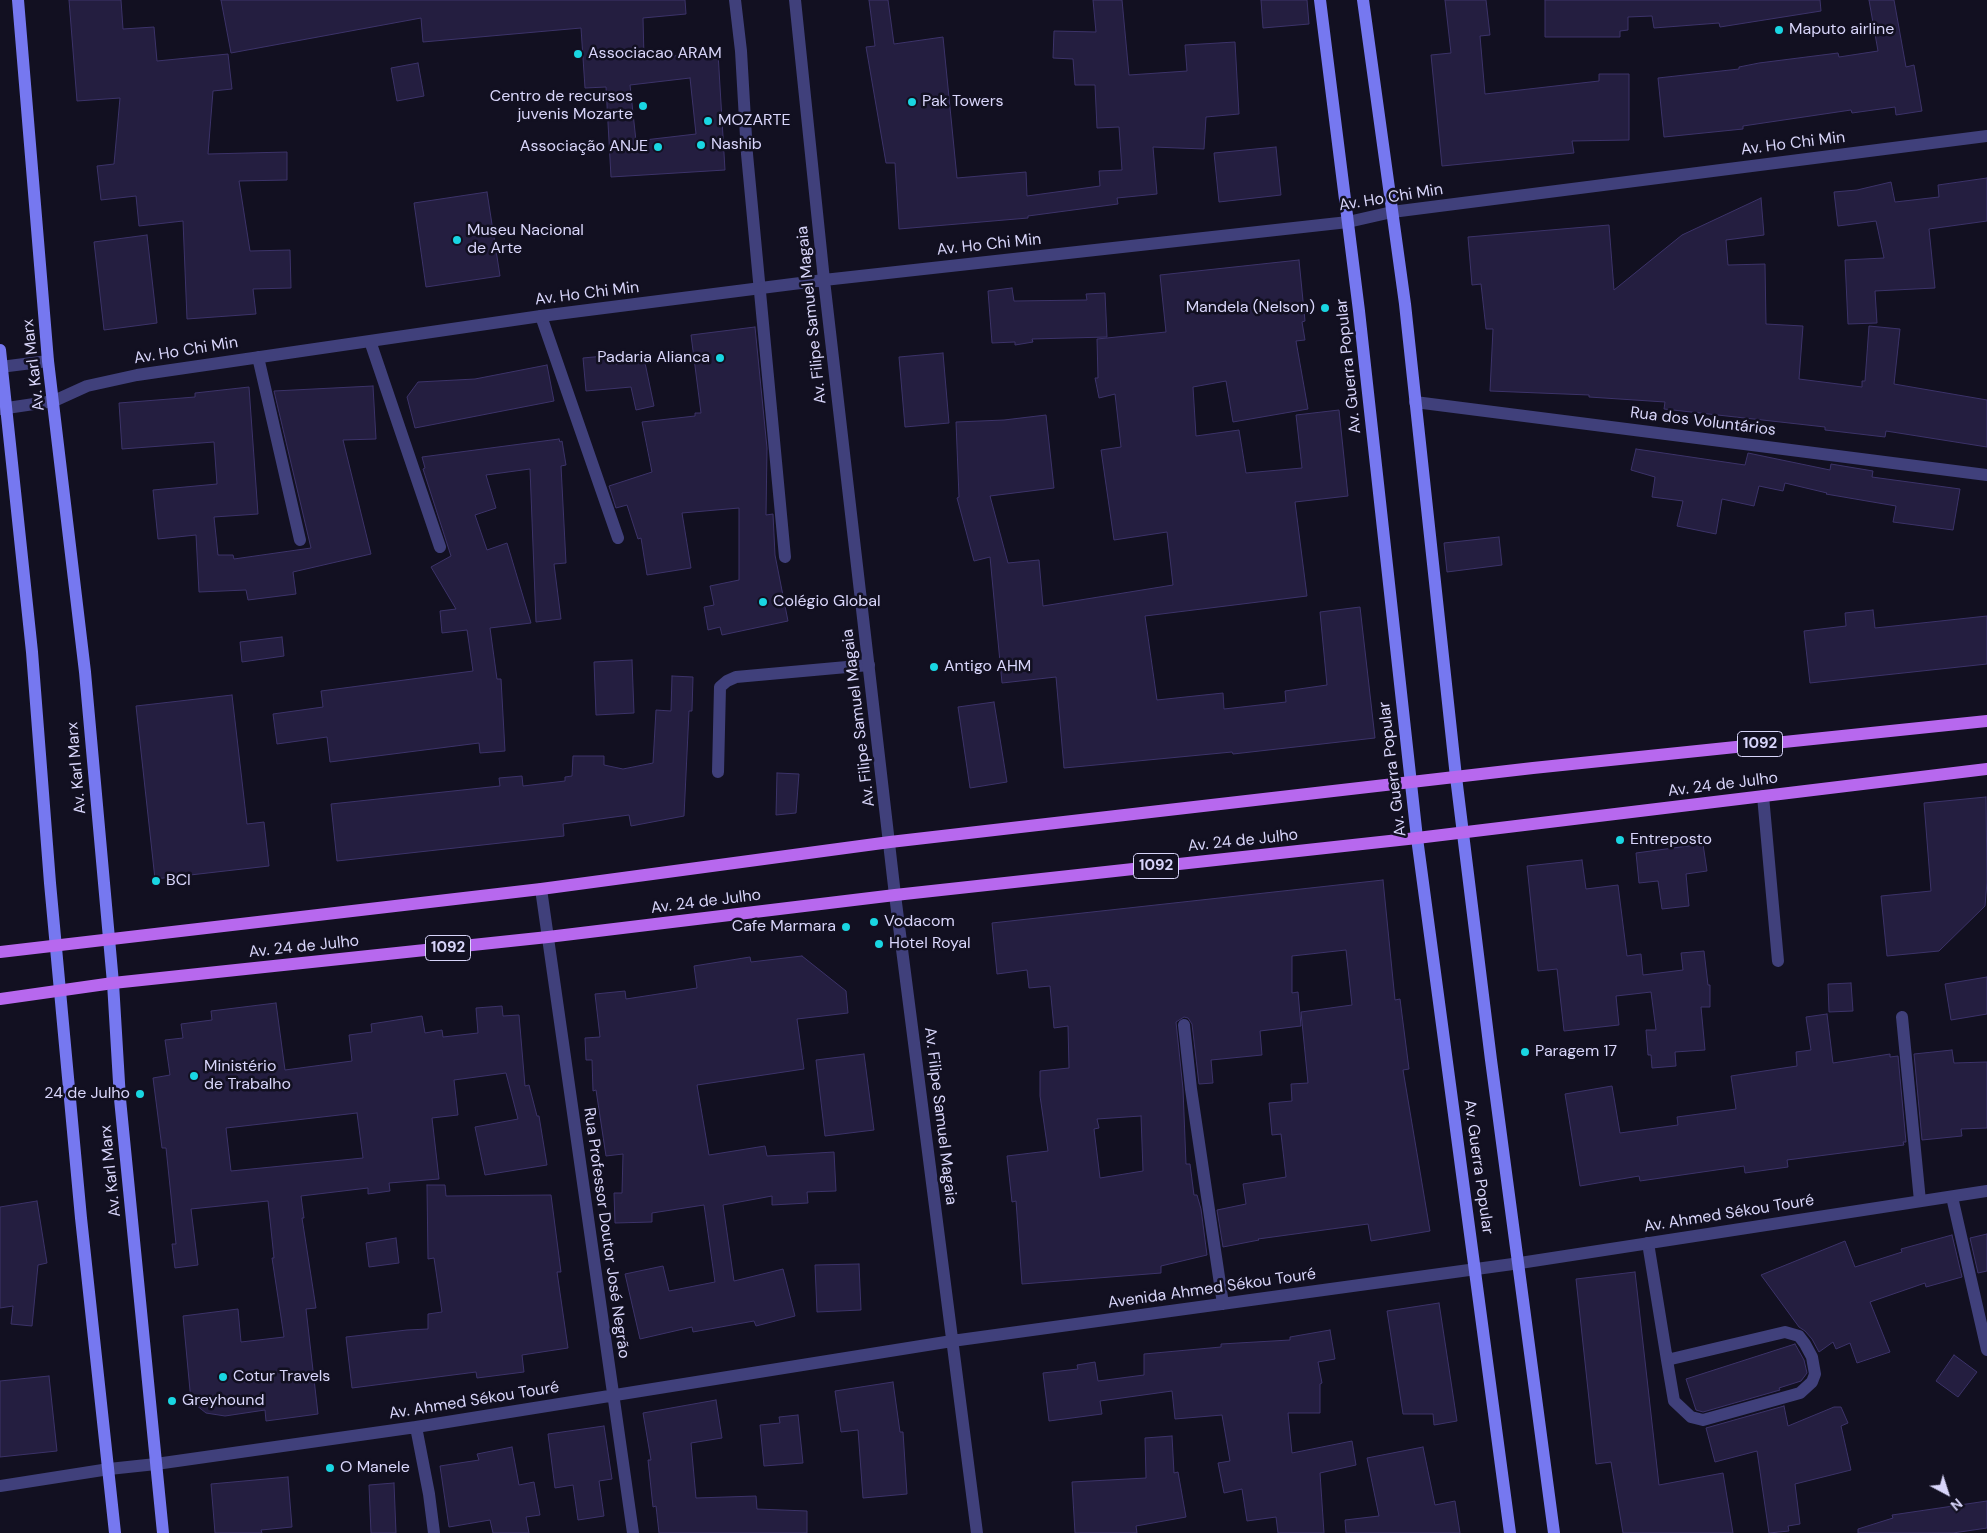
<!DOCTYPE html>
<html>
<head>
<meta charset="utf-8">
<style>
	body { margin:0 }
	#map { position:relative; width:1987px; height:1533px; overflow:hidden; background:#121021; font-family:"DM Sans",sans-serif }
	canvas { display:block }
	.north { position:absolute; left:1922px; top:1468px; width:50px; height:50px; -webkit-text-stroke:4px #121021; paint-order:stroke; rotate:140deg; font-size:14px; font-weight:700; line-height:20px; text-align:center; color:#d8d5fa }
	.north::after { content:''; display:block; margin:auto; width:18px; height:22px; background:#d8d5fa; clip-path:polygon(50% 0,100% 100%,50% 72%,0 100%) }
</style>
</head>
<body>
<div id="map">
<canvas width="1987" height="1533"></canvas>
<div class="north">N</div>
</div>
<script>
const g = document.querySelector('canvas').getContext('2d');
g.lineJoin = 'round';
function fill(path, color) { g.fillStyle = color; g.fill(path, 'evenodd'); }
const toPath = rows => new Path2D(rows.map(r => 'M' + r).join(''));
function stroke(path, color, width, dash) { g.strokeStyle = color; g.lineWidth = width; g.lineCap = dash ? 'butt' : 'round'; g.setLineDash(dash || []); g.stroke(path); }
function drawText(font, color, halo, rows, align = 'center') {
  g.font = font + ' "DM Sans",sans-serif'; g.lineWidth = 5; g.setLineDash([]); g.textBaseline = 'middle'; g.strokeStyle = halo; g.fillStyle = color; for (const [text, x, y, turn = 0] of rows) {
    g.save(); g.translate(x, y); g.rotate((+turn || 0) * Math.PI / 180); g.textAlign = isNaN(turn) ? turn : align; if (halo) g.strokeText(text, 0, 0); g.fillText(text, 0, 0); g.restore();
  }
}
const building = toPath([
	[69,0,121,0,123,29,154,27,157,61,228,54,232,89,213,91,208,154,287,152,287,180,239,181,250,251,290,250,291,288,253,289,256,314,187,319,183,221,139,226,136,196,101,200,97,166,114,164,120,98,77,101,69,0],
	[221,0,685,0,686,14,643,18,644,58,718,53,725,170,611,177,606,87,585,88,581,28,423,42,421,18,231,53,221,0],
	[690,78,696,134,636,141,630,85,690,78],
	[869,0,888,0,894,44,943,37,957,178,1026,172,1027,196,1100,186,1099,171,1122,170,1119,127,1097,128,1095,85,1075,85,1073,59,1053,58,1054,31,1096,32,1093,0,1122,0,1129,75,1187,71,1185,45,1235,42,1239,114,1206,117,1204,149,1153,147,1157,194,1117,198,1118,204,1028,216,1028,218,899,229,895,163,886,163,866,47,875,46,869,0],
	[1261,0,1307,0,1309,24,1263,28,1261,0],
	[1445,0,1486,0,1490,35,1480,36,1485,94,1599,81,1599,74,1629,74,1629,140,1572,141,1574,153,1442,166,1431,55,1451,53,1445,0],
	[1545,0,1820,0,1821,11,1720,27,1719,23,1654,28,1652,16,1628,17,1628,30,1620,31,1620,37,1545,37,1545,0],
	[1869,0,1894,0,1906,67,1914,65,1922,111,1896,115,1895,107,1852,113,1851,110,1743,126,1743,129,1664,137,1658,78,1739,69,1739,67,1759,63,1838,53,1839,57,1878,51,1869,0],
	[418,63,424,96,397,101,391,68,418,63],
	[1276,147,1281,195,1219,202,1214,153,1276,147],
	[1987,178,1987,221,1929,229,1935,288,1875,291,1877,323,1848,324,1845,260,1884,258,1876,221,1838,226,1834,192,1857,190,1891,182,1895,202,1939,197,1938,185,1987,178],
	[487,192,500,276,426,287,414,203,487,192],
	[1761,198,1764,235,1726,240,1728,265,1765,264,1766,324,1803,326,1799,379,1862,387,1862,381,1865,381,1869,326,1900,329,1894,384,1987,400,1987,447,1886,431,1885,437,1825,430,1825,427,1664,409,1665,402,1589,397,1589,395,1490,391,1493,329,1486,329,1481,284,1472,285,1468,237,1609,225,1614,290,1682,235,1761,198],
	[147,235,157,323,104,330,94,242,147,235],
	[1299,260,1305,321,1302,322,1305,340,1296,341,1308,409,1233,422,1226,381,1193,387,1196,436,1239,430,1246,473,1302,468,1296,415,1339,410,1348,496,1295,502,1307,596,1145,616,1157,700,1223,693,1224,709,1286,702,1285,691,1327,685,1320,612,1360,607,1375,738,1233,754,1232,752,1064,768,1056,677,1002,683,990,557,974,561,957,498,959,497,956,422,1004,420,1046,415,1054,488,990,496,1008,563,1039,560,1043,606,1173,585,1167,532,1114,540,1101,450,1121,447,1115,394,1099,398,1095,378,1098,378,1097,339,1166,332,1160,275,1299,260],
	[1012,288,1014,301,1087,300,1086,294,1105,293,1107,337,1032,339,1033,342,1015,345,1015,342,992,343,988,291,1012,288],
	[755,327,767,448,766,515,773,514,775,555,788,621,722,635,720,627,708,630,704,607,714,605,710,586,739,580,739,508,682,513,691,568,647,575,641,538,638,539,627,505,616,508,609,486,652,472,642,422,695,416,695,413,701,413,691,335,755,327],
	[943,353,949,423,905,427,899,357,943,353],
	[615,355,616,364,644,358,654,406,636,410,631,387,586,391,583,358,615,355],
	[547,365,554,401,415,428,407,397,418,382,475,379,547,365],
	[373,386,376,439,343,440,371,554,293,572,296,594,248,600,246,590,199,592,196,535,158,539,153,490,217,484,214,442,122,449,119,403,195,397,195,393,249,387,258,514,214,517,218,555,233,555,234,559,311,548,274,391,373,386],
	[559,439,560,442,562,441,566,465,561,466,566,563,554,564,561,619,536,622,530,469,486,475,496,508,475,515,487,550,507,543,531,623,490,628,497,679,501,679,505,751,480,753,479,743,330,762,327,737,277,744,273,714,323,707,321,691,473,671,467,630,442,633,440,611,456,609,431,567,451,556,423,469,425,468,422,457,559,439],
	[1636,449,1745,465,1748,453,1830,470,1831,464,1873,471,1872,477,1960,489,1953,530,1893,522,1896,506,1826,494,1827,493,1785,483,1783,491,1759,486,1754,506,1722,499,1716,534,1677,526,1683,501,1652,497,1655,477,1631,470,1636,449],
	[1499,537,1502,565,1447,572,1444,543,1499,537],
	[1873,610,1875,628,1987,616,1987,664,1810,683,1804,631,1846,626,1845,613,1873,610],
	[282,637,284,656,242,662,240,642,282,637],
	[632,660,634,713,596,715,594,662,632,660],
	[672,676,693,677,692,711,689,711,684,816,631,826,629,815,563,824,564,836,337,861,331,804,500,786,499,778,522,776,523,786,565,781,565,777,572,776,573,756,604,756,604,765,623,769,653,763,656,710,671,711,672,676],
	[232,695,247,824,264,822,269,866,155,879,136,706,232,695],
	[994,702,1007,782,970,788,958,707,994,702],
	[777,773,799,774,796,813,776,815,777,773],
	[1986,797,1987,882,1985,906,1939,951,1887,956,1881,896,1931,891,1924,803,1986,797],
	[1703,844,1707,871,1686,874,1689,906,1662,909,1658,881,1639,883,1636,853,1703,844],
	[1582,860,1586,889,1618,885,1627,956,1641,954,1643,975,1683,970,1681,953,1704,951,1708,985,1710,985,1710,1007,1701,1007,1705,1050,1675,1052,1676,1066,1652,1068,1651,1055,1648,1055,1646,1030,1656,1030,1651,992,1616,996,1619,1025,1564,1031,1557,969,1538,971,1527,866,1582,860],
	[1383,880,1395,1000,1400,999,1409,1069,1403,1070,1430,1231,1371,1241,1368,1224,1258,1239,1259,1240,1223,1247,1217,1210,1246,1204,1243,1184,1286,1177,1281,1134,1272,1135,1269,1103,1292,1101,1291,1084,1308,1083,1301,1012,1352,1005,1346,950,1292,956,1292,993,1298,992,1301,1026,1260,1031,1262,1055,1211,1060,1213,1083,1199,1084,1192,1024,1188,1018,1184,1017,1176,1022,1183,1089,1186,1164,1190,1164,1194,1195,1197,1195,1201,1209,1207,1255,1161,1266,1161,1273,1022,1284,1016,1201,1012,1202,1007,1156,1048,1151,1040,1096,1040,1071,1069,1068,1068,1026,1054,1028,1050,986,1029,988,1027,970,997,974,992,923,1383,880],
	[1141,1116,1143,1171,1100,1178,1094,1129,1099,1128,1097,1119,1141,1116],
	[802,956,846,991,848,1013,797,1019,804,1069,697,1085,709,1155,765,1146,767,1156,834,1152,836,1191,807,1192,808,1203,772,1205,772,1196,723,1205,734,1281,783,1269,795,1316,756,1326,754,1321,693,1332,692,1327,640,1339,625,1274,663,1266,669,1291,715,1282,704,1205,652,1213,652,1222,615,1223,614,1193,622,1193,623,1154,606,1156,596,1090,593,1091,592,1060,586,1060,585,1038,600,1037,595,994,625,991,626,999,697,988,694,966,750,957,751,962,802,956],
	[1987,977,1987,1014,1951,1020,1945,984,1987,977],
	[1851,983,1853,1011,1829,1012,1828,984,1851,983],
	[276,1003,285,1070,352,1061,349,1035,372,1032,371,1024,422,1016,425,1033,442,1030,443,1037,478,1033,476,1008,502,1006,503,1016,519,1015,525,1086,529,1085,537,1116,539,1116,547,1165,485,1175,475,1127,518,1119,506,1073,454,1080,458,1115,432,1118,439,1179,389,1183,390,1191,368,1194,368,1188,301,1196,304,1218,302,1218,316,1308,306,1309,318,1414,266,1421,265,1410,225,1416,206,1413,191,1401,183,1316,238,1309,241,1342,284,1337,272,1258,274,1258,268,1201,191,1209,198,1265,175,1268,172,1244,176,1244,166,1148,162,1148,153,1078,170,1075,165,1040,183,1038,181,1024,212,1020,211,1011,276,1003],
	[357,1113,363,1158,231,1171,226,1128,357,1113],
	[1827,1014,1833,1063,1890,1054,1890,1057,1898,1056,1906,1142,1903,1142,1904,1145,1787,1160,1788,1167,1745,1173,1744,1166,1640,1181,1639,1176,1580,1186,1565,1094,1612,1086,1620,1133,1678,1125,1677,1117,1736,1109,1731,1076,1797,1066,1796,1052,1811,1050,1806,1017,1827,1014],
	[1952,1050,1954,1063,1987,1062,1987,1128,1961,1129,1962,1136,1922,1140,1914,1054,1952,1050],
	[864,1054,874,1130,825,1136,816,1060,864,1054],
	[427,1185,445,1185,446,1196,551,1195,561,1272,557,1272,568,1348,522,1355,524,1372,477,1378,476,1372,352,1388,346,1337,407,1330,428,1329,428,1314,442,1312,434,1258,428,1259,427,1185],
	[37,1201,47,1263,38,1265,32,1326,11,1324,13,1306,0,1308,0,1207,37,1201],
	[1987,1234,1987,1271,1978,1273,1970,1238,1987,1234],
	[1952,1235,1962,1277,1926,1287,1925,1283,1870,1302,1890,1352,1857,1363,1850,1343,1836,1349,1833,1342,1819,1352,1812,1339,1805,1331,1799,1327,1761,1275,1845,1241,1855,1267,1902,1252,1901,1249,1952,1235],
	[396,1238,399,1263,369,1267,366,1243,396,1238],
	[859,1264,861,1310,817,1312,815,1265,859,1264],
	[1635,1272,1659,1485,1723,1473,1733,1533,1623,1533,1611,1462,1596,1464,1576,1279,1635,1272],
	[1439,1303,1457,1421,1434,1425,1433,1414,1403,1414,1387,1311,1439,1303],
	[1330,1330,1335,1359,1318,1362,1322,1383,1320,1384,1320,1413,1288,1413,1292,1453,1352,1441,1356,1465,1320,1473,1324,1533,1278,1533,1276,1517,1247,1521,1242,1489,1224,1493,1218,1463,1230,1461,1222,1415,1175,1419,1172,1391,1100,1401,1102,1414,1049,1421,1043,1373,1078,1369,1077,1365,1095,1362,1098,1381,1144,1375,1144,1354,1221,1347,1221,1344,1290,1340,1290,1337,1330,1330],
	[1795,1344,1804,1360,1807,1373,1801,1381,1779,1388,1780,1390,1703,1412,1696,1410,1686,1379,1795,1344],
	[1954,1355,1977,1372,1958,1397,1936,1381,1954,1355],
	[49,1376,57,1451,0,1457,0,1381,49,1376],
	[893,1382,900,1432,903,1432,907,1494,863,1498,858,1430,841,1432,835,1391,893,1382],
	[716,1400,722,1438,691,1443,696,1498,756,1496,757,1509,807,1511,807,1533,659,1533,656,1506,653,1507,648,1460,651,1460,643,1413,716,1400],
	[1784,1406,1788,1426,1834,1407,1841,1407,1848,1423,1841,1426,1851,1470,1795,1484,1800,1524,1788,1526,1789,1531,1769,1533,1757,1451,1715,1462,1706,1428,1784,1406],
	[798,1415,803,1463,764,1466,760,1425,780,1423,779,1417,798,1415],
	[604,1426,612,1479,599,1481,604,1516,578,1520,573,1485,555,1488,548,1434,604,1426],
	[1172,1436,1174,1473,1178,1472,1186,1517,1136,1526,1137,1533,1075,1533,1072,1482,1146,1478,1145,1438,1172,1436],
	[512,1447,519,1485,534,1482,540,1515,526,1517,529,1533,493,1533,490,1520,449,1527,440,1466,479,1460,477,1454,512,1447],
	[1423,1447,1435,1505,1455,1501,1460,1533,1346,1533,1345,1520,1379,1516,1367,1458,1423,1447],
	[288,1477,292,1527,261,1530,262,1533,215,1533,211,1484,288,1477],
	[394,1483,396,1533,371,1533,369,1485,394,1483],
	[1987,1501,1987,1528,1953,1533,1858,1533,1858,1529,1893,1518,1892,1515,1987,1501]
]);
fill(building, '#241e40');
stroke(building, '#3c3369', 1);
stroke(toPath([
	[735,0,741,51,747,154,785,557],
	[541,316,618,538],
	[718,772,720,687,727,681,736,677,869,665],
	[1763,796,1778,961],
	[1902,1017,1920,1201],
	[1952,1197,1987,1350],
	[1648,1243,1667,1360,1674,1401,1691,1417,1703,1420,1800,1393,1812,1382,1815,1374,1812,1357,1805,1344,1799,1336,1785,1332,1667,1360]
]), '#40407b', 12);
stroke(toPath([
	[795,0,824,280,895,895,977,1533],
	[370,341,440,547],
	[258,357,300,540],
	[0,367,48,361],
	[1415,402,1987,475],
	[0,409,54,401,87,386,137,375,541,316,824,280,1348,222,1392,212,1987,136],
	[541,889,633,1533],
	[1184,1025,1191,1089,1223,1304],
	[416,1427,429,1494,434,1533],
	[0,1486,109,1469,156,1464,416,1427,952,1341,1520,1263,1987,1191]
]), '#40407b', 12);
stroke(toPath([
	[18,0,48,361,85,672,113,983,120,1099,163,1533],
	[1320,0,1359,311,1417,838,1510,1533],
	[1363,0,1405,304,1456,777,1491,1060,1554,1533],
	[0,350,32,652,50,883,81,1218,115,1533]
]), '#7678f0', 12);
stroke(toPath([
	[0,952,541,889,890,842,1533,768,1987,721],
	[0,999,113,983,548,937,895,895,1417,838,1987,769]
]), '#b768ee', 12);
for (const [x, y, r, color] of [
	[1779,30,5,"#19d6e2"],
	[578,54,5,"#19d6e2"],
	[912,102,5,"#19d6e2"],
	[643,106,5,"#19d6e2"],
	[708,121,5,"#19d6e2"],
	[701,145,5,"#19d6e2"],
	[658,147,5,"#19d6e2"],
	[457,240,5,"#19d6e2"],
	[1325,308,5,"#19d6e2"],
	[720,358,5,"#19d6e2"],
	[763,602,5,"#19d6e2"],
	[934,667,5,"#19d6e2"],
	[1620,840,5,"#19d6e2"],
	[156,881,5,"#19d6e2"],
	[874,922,5,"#19d6e2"],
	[846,927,5,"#19d6e2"],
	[879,944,5,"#19d6e2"],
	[1525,1052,5,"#19d6e2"],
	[194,1076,5,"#19d6e2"],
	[140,1094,5,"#19d6e2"],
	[223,1377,5,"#19d6e2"],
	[172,1401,5,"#19d6e2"],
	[330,1468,5,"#19d6e2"]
]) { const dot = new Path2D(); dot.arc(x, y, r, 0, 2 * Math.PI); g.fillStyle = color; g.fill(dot); stroke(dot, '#121021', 2); }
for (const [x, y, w] of [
	[1760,744,45],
	[1156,866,45],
	[448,948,45]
]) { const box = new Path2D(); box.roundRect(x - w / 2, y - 12.5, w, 25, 4); g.fillStyle = '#121021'; g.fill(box); stroke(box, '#d8d5fa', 1); }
drawText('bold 15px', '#d8d5fa', null, [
	["1092",1760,744],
	["1092",1156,866],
	["1092",448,948]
]);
drawText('16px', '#d8d5fa', '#121021', [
	["Maputo airline",1789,30],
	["Associacao ARAM",588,54],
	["Centro de recursos",633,97,"right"],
	["juvenis Mozarte",633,115,"right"],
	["Pak Towers",922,102],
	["MOZARTE",718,121],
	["Nashib",711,145],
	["Associação ANJE",648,147,"right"],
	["Museu Nacional",467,231],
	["de Arte",467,249],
	["Mandela (Nelson)",1315,308,"right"],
	["Padaria Alianca",710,358,"right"],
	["Colégio Global",773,602],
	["Antigo AHM",944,667],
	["Entreposto",1630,840],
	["BCI",166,881],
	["Vodacom",884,922],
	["Cafe Marmara",836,927,"right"],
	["Hotel Royal",889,944],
	["Paragem 17",1535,1052],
	["Ministério",204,1067],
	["de Trabalho",204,1085],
	["24 de Julho",130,1094,"right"],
	["Cotur Travels",233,1377],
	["Greyhound",182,1401],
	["O Manele",340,1468]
], 'left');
drawText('16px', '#d8d5fa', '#121021', [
	["Av. Ho Chi Min",1793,144,-7],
	["Av. Ho Chi Min",1391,198,-9],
	["Av. Ho Chi Min",989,245,-6],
	["Av. Ho Chi Min",587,294,-7],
	["Av. Filipe Samuel Magaia",812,315,-96],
	["Av. Ho Chi Min",186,351,-9],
	["Av. Karl Marx",34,365,-97],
	["Av. Guerra Popular",1349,366,-96],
	["Rua dos Voluntários",1703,422,7],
	["Av. Filipe Samuel Magaia",859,718,-97],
	["Av. Karl Marx",77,768,-95],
	["Av. Guerra Popular",1393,769,-97],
	["Av. 24 de Julho",1723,785,-7],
	["Av. 24 de Julho",1243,841,-6],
	["Av. 24 de Julho",706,902,-7],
	["Av. 24 de Julho",304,947,-6],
	["Av. Filipe Samuel Magaia",940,1116,83],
	["Av. Guerra Popular",1478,1167,82],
	["Av. Karl Marx",111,1171,-96],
	["Av. Ahmed Sékou Touré",1729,1214,-9],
	["Rua Professor Doutor José Negrão",606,1233,82],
	["Avenida Ahmed Sékou Touré",1212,1289,-8],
	["Av. Ahmed Sékou Touré",474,1401,-9]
]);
</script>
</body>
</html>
